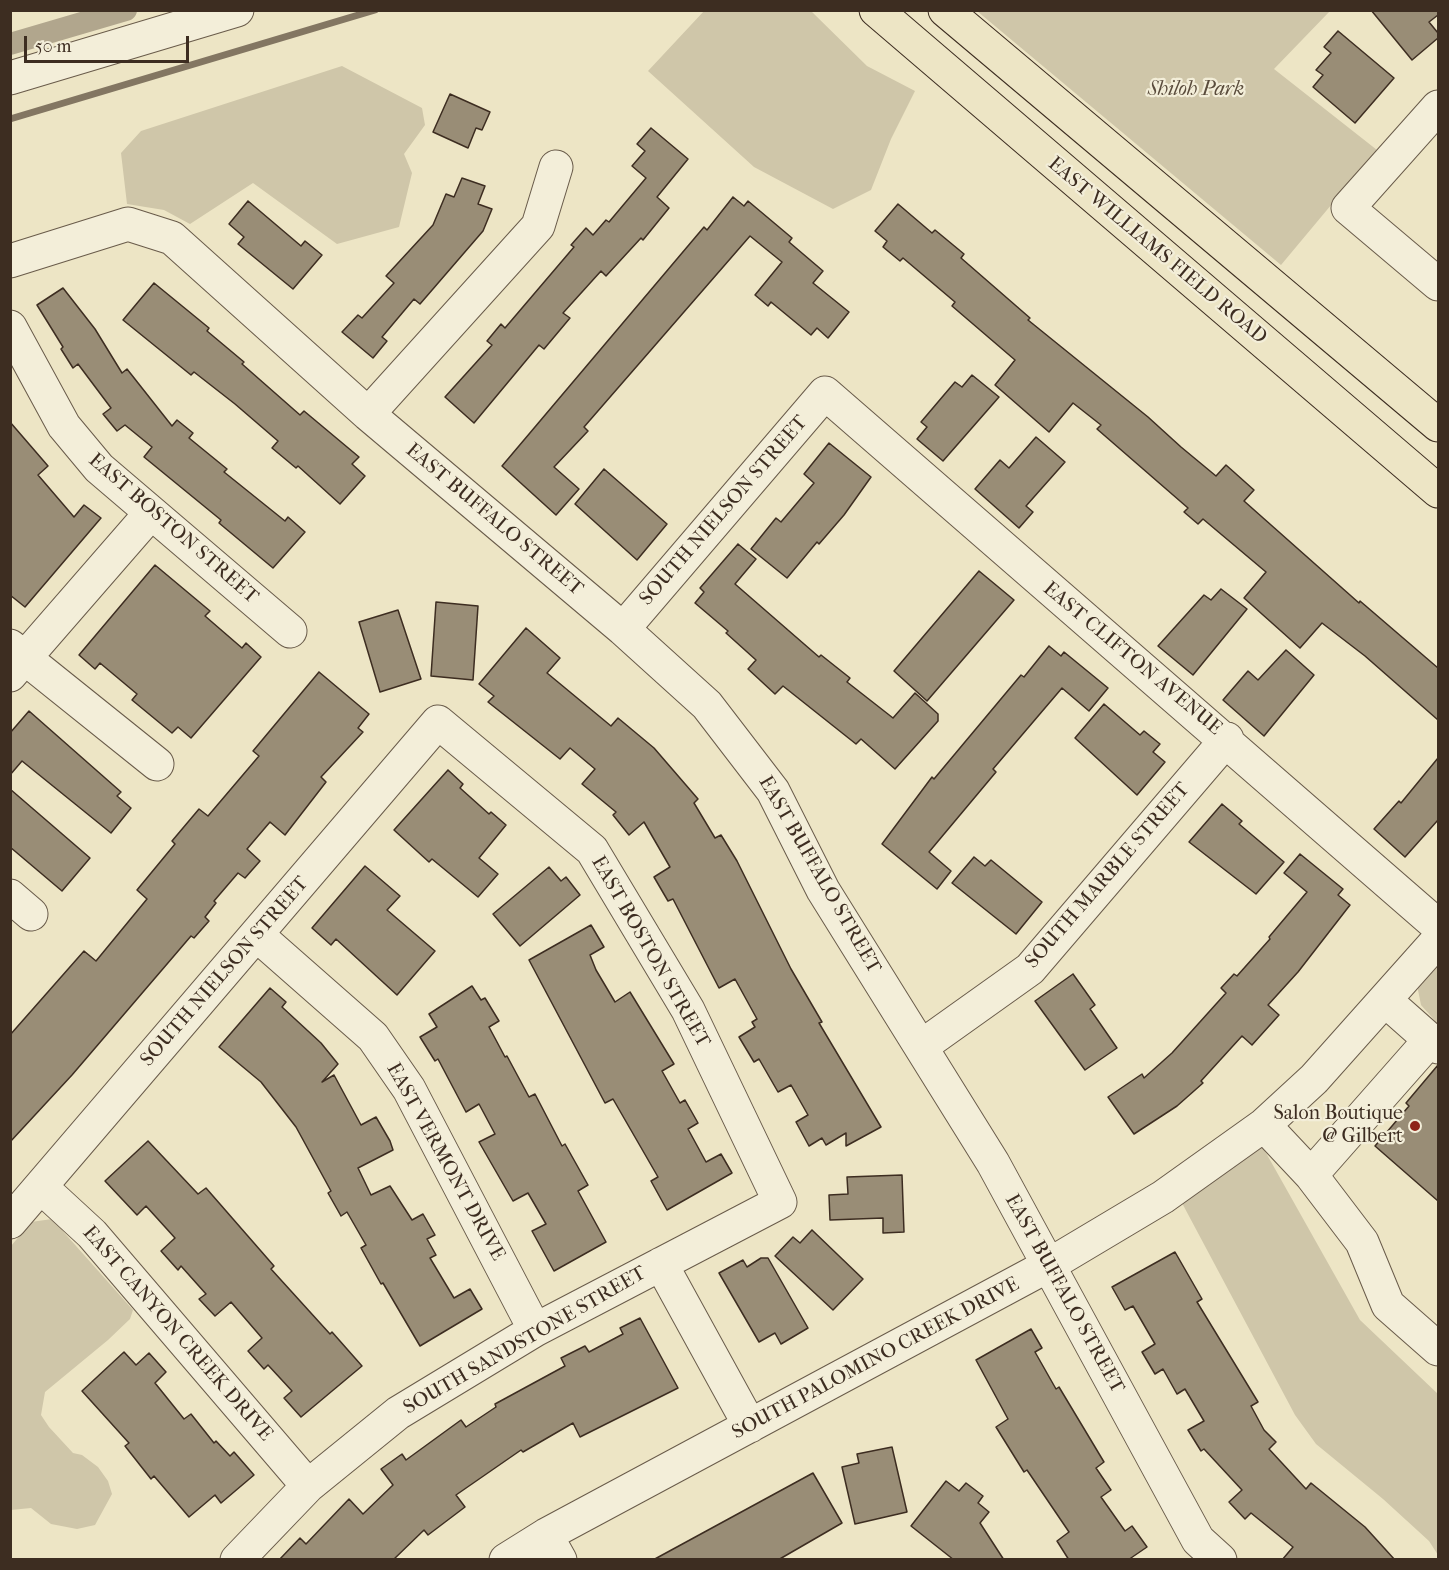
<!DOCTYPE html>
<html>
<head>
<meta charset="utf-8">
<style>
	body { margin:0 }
	#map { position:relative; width:1449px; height:1570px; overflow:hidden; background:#ede5c5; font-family:"IM FELL French Canon",serif }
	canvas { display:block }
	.frame { position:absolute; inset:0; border:12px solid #3d2d21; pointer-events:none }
	.scale { position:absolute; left:24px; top:36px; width:165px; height:27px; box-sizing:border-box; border:3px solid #3d2d21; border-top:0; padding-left:8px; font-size:18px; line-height:21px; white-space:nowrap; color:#3d2d21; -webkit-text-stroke:4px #f3eed9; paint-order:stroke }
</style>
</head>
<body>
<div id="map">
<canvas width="1449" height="1570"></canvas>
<div class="frame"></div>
<div class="scale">50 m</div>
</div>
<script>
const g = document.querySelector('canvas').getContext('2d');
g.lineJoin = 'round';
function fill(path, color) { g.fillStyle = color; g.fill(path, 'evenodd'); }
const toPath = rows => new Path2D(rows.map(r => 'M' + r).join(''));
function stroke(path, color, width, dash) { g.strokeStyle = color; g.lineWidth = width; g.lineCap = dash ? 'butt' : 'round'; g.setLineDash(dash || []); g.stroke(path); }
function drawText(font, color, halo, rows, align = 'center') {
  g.font = font + ' "IM FELL French Canon",serif'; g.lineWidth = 4.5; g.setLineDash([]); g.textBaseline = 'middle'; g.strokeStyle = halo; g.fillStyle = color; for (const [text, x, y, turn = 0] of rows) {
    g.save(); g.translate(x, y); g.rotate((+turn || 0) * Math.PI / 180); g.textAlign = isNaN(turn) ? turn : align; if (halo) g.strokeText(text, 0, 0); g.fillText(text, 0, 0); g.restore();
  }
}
fill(toPath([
	[704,11,811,11,867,66,915,91,891,139,871,190,833,209,754,167,648,71],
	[977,11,1330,11,1274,69,1377,150,1281,265],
	[342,66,422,108,425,125,404,154,412,173,399,227,337,244,253,183,190,224,164,210,127,204,121,153,141,131],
	[1438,961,1438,1024,1421,1005,1417,985],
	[1261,1144,1360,1320,1438,1394,1438,1555,1429,1541,1383,1499,1316,1444,1295,1415,1182,1203],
	[52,1219,133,1310,130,1319,108,1340,45,1392,41,1415,49,1427,73,1453,82,1455,98,1467,108,1481,112,1494,95,1525,77,1529,51,1524,31,1508,11,1510,11,1246,31,1222]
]), '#cfc6a9');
stroke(toPath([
	[10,119,375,10]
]), '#837662', 7);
stroke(toPath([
	[10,44,126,10]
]), '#b1a68d', 22);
const building = toPath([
	[1371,10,1438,10,1438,15,1429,22,1438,33,1438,38,1412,60,1371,10],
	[1338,31,1394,78,1355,123,1313,87,1323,75,1316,70,1331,53,1324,47,1338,31],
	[450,94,490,112,482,130,476,128,468,148,433,132,450,94],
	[651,128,688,159,657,197,669,208,643,240,641,238,606,276,601,271,563,313,570,318,544,349,539,345,474,423,445,397,492,345,487,341,501,324,505,328,574,247,571,245,586,228,593,235,606,220,609,222,646,178,632,166,645,151,637,144,651,128],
	[462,178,485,186,478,204,492,209,483,231,420,304,414,299,382,337,387,341,373,358,342,332,358,315,362,318,394,283,386,276,433,225,446,194,454,197,462,178],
	[733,197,744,206,748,201,792,238,789,242,823,271,813,283,849,312,828,338,817,328,811,335,771,302,768,306,755,295,782,262,750,236,584,427,588,431,554,467,579,489,556,515,502,466,704,227,707,230,733,197],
	[248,201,301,246,305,241,322,255,293,289,238,244,244,237,229,224,248,201],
	[898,204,932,233,935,230,964,254,961,258,1030,318,1028,320,1148,417,1181,447,1216,476,1226,465,1254,490,1244,501,1359,603,1360,601,1438,668,1438,720,1365,656,1322,623,1300,648,1244,598,1266,572,1203,519,1198,524,1184,512,1188,508,1097,429,1101,425,1073,403,1049,432,995,385,1015,360,952,306,955,302,903,258,900,261,883,247,887,241,875,231,898,204],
	[154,283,209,328,207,331,244,362,242,364,300,415,304,411,359,457,352,464,365,476,340,504,298,466,296,468,272,448,278,441,235,404,194,372,191,375,123,320,154,283],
	[63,288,95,329,122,373,127,369,172,426,177,420,193,433,189,438,227,469,224,472,285,521,288,517,305,532,273,568,219,523,221,520,144,457,152,447,125,425,117,431,103,414,111,408,78,364,73,368,61,349,63,347,37,305,63,288],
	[972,375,999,397,943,461,917,439,927,427,921,422,955,382,962,387,972,375],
	[10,422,48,466,38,475,74,517,84,505,101,518,25,607,10,595,10,422],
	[1036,437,1065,462,1026,506,1033,512,1019,528,975,489,1000,460,1009,468,1036,437],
	[829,443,871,477,844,515,819,544,817,542,787,578,751,549,776,518,781,522,814,483,804,474,829,443],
	[604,469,667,524,637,560,575,504,604,469],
	[738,544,756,559,735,584,819,657,821,655,850,678,847,682,893,718,915,693,938,714,938,721,895,769,861,739,856,744,783,686,775,694,748,669,756,660,726,633,728,631,695,603,704,592,700,588,738,544],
	[155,565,210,611,205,616,242,648,246,643,261,657,191,738,178,727,172,733,132,700,137,694,100,663,95,669,79,655,155,565],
	[979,571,1014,600,927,701,894,671,979,571],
	[1221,589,1247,609,1193,675,1158,646,1204,595,1211,600,1221,589],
	[436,602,478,606,473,680,431,676,436,602],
	[398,610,421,679,380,692,359,622,398,610],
	[526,628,560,658,547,673,611,726,618,718,654,748,698,799,694,803,715,838,721,835,737,861,791,969,822,1022,819,1023,881,1127,846,1146,846,1133,826,1145,822,1138,809,1146,796,1122,808,1115,791,1085,778,1092,759,1059,754,1062,739,1037,755,1027,752,1022,757,1019,735,979,719,988,673,899,668,901,654,877,670,867,644,822,629,835,613,815,616,812,582,784,595,769,570,748,560,759,488,702,494,696,479,684,526,628],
	[1049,646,1061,656,1064,652,1108,688,1089,711,1062,688,993,769,996,772,929,852,951,871,937,889,882,844,932,777,934,779,1021,675,1024,677,1049,646],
	[1286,650,1314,675,1264,736,1223,700,1248,671,1258,680,1286,650],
	[319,672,369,714,358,728,363,732,321,777,326,782,285,835,270,822,247,849,260,861,245,878,238,873,214,901,216,903,205,917,209,921,194,938,191,936,72,1075,10,1142,10,1035,84,951,96,961,147,899,137,890,175,844,172,841,199,809,208,816,259,756,253,751,319,672],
	[1104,704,1140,735,1144,731,1160,744,1153,752,1165,762,1137,795,1075,738,1104,704],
	[29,711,121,792,117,796,131,808,111,833,22,761,10,775,10,733,29,711],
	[1438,758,1438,820,1405,857,1374,829,1399,801,1401,803,1438,758],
	[448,770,463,784,460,788,489,814,491,812,506,825,479,858,498,874,478,897,432,859,429,862,394,830,448,770],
	[10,789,90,858,62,891,10,847,10,789],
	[1222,804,1242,821,1239,824,1284,862,1256,894,1189,842,1222,804],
	[1300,854,1343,889,1338,895,1350,905,1298,972,1268,1005,1279,1015,1252,1045,1242,1036,1201,1081,1203,1083,1177,1106,1134,1134,1108,1097,1142,1074,1144,1078,1172,1053,1226,993,1221,988,1234,974,1237,976,1270,939,1269,937,1307,892,1284,873,1300,854],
	[974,857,985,866,991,860,1042,902,1016,934,952,883,974,857],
	[365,866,400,896,387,910,435,951,397,995,336,939,331,945,312,928,365,866],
	[549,867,561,881,566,877,580,895,520,946,493,914,549,867],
	[591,925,604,947,590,955,596,970,615,1002,630,992,674,1064,662,1071,680,1103,685,1100,698,1123,688,1129,706,1162,721,1154,732,1173,667,1210,651,1181,658,1177,613,1099,605,1103,529,960,591,925],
	[1073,974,1095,1005,1090,1009,1117,1048,1085,1070,1035,1001,1073,974],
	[472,986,481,1000,485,998,499,1021,489,1027,505,1057,507,1056,529,1097,535,1094,562,1146,565,1144,588,1185,578,1191,606,1242,554,1271,532,1231,546,1224,528,1193,513,1201,479,1142,495,1134,479,1104,466,1112,438,1059,435,1061,420,1037,437,1027,429,1014,472,986],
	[270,988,286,1002,282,1007,321,1043,338,1064,322,1082,334,1075,361,1125,376,1117,390,1141,393,1150,358,1168,371,1195,390,1186,412,1220,423,1214,435,1235,427,1239,436,1255,430,1258,454,1298,470,1289,482,1309,420,1346,383,1283,381,1284,361,1248,366,1245,347,1212,341,1216,328,1193,331,1191,296,1127,261,1082,219,1047,270,988],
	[1438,1065,1438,1201,1375,1146,1409,1106,1406,1103,1438,1065],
	[148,1141,198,1194,206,1188,274,1266,271,1269,330,1334,332,1332,362,1366,301,1417,284,1398,292,1391,268,1365,264,1369,248,1351,262,1338,231,1302,215,1316,199,1299,206,1294,181,1266,178,1270,161,1251,175,1238,146,1206,137,1215,105,1181,148,1141],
	[902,1175,904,1232,883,1233,883,1218,830,1220,829,1195,848,1194,847,1177,902,1175],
	[812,1230,863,1279,833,1310,775,1256,793,1237,800,1243,812,1230],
	[1175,1252,1202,1299,1197,1302,1258,1402,1251,1406,1264,1430,1276,1442,1269,1449,1306,1489,1311,1483,1365,1527,1395,1560,1282,1560,1293,1547,1251,1513,1245,1519,1229,1502,1242,1490,1204,1449,1201,1451,1188,1430,1204,1421,1185,1389,1177,1394,1163,1369,1155,1374,1142,1352,1155,1344,1133,1306,1125,1310,1112,1287,1175,1252],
	[761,1258,768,1258,808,1328,781,1344,775,1333,759,1342,719,1273,743,1260,747,1267,761,1258],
	[640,1318,678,1388,580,1437,573,1423,523,1452,521,1450,456,1495,465,1507,428,1535,424,1530,393,1560,279,1560,300,1538,306,1544,349,1499,363,1514,393,1485,381,1469,402,1454,406,1460,461,1420,466,1427,496,1407,495,1404,565,1366,561,1358,585,1346,589,1352,623,1334,620,1328,640,1318],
	[1031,1329,1042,1348,1035,1352,1056,1389,1059,1387,1104,1462,1096,1468,1111,1490,1101,1497,1125,1531,1132,1526,1147,1547,1128,1560,1069,1560,1057,1541,1069,1532,1027,1470,1024,1472,996,1427,1008,1419,976,1360,1031,1329],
	[124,1352,136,1365,149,1353,166,1372,155,1383,184,1419,191,1414,214,1443,216,1441,230,1456,234,1452,254,1475,221,1503,215,1495,189,1517,154,1476,151,1479,125,1446,129,1443,82,1391,124,1352],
	[892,1447,907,1512,855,1524,842,1467,859,1463,857,1454,892,1447],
	[813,1473,842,1523,778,1560,653,1560,813,1473],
	[946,1481,959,1491,966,1483,983,1496,978,1503,989,1512,980,1523,1004,1560,954,1560,911,1526,946,1481]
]);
fill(building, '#998d76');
stroke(building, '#3d2d21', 1.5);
const minor = toPath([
	[10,78,237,10],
	[1438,107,1348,208,1438,284],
	[10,261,128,224,172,238,368,414,623,629,707,705,773,791,823,890,993,1163,1198,1540,1220,1560],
	[10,327,64,426,99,468,290,631],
	[368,414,538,226,556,167],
	[623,629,825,393,1438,926],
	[10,646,157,764],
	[10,675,150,514],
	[10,896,31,914],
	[257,935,373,1037,409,1089,535,1330],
	[1386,1001,1438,1047],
	[922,1046,1030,969,1227,739],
	[1264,1125,1311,1175,1362,1242,1388,1305,1438,1349],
	[1311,1175,1430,1040],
	[41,1187,92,1234,308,1486],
	[10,1222,438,722,592,850,688,1010,780,1202,535,1330,398,1413,308,1486,237,1560],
	[661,1264,750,1426],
	[546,1535,560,1560],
	[506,1560,546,1535,1049,1265,1163,1197,1264,1125,1314,1079,1438,940]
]);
const major = toPath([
	[876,10,1438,491],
	[945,10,1438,425]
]);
stroke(minor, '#695b4a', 35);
stroke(major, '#3d2d21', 35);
stroke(minor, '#f3eed9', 33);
stroke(major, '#ede5c5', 33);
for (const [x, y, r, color] of [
	[1415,1126,6,"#8f2418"]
]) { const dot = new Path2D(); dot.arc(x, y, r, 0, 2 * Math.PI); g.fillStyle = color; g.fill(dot); stroke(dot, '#f3eed9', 2); }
drawText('italic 20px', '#5a4c3c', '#f3eed9', [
	["Shiloh Park",1196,90]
]);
drawText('20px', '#3d2d21', '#f3eed9', [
	["EAST WILLIAMS FIELD ROAD",1157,251,40],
	["SOUTH NIELSON STREET",724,511,-49],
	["EAST BUFFALO STREET",494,520,40],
	["EAST BOSTON STREET",173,529,41],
	["EAST CLIFTON AVENUE",1132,659,40],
	["EAST BUFFALO STREET",819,875,60],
	["SOUTH MARBLE STREET",1108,876,-49],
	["EAST BOSTON STREET",650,952,60],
	["SOUTH NIELSON STREET",225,972,-49],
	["EAST VERMONT DRIVE",445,1162,61],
	["EAST BUFFALO STREET",1064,1294,61],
	["EAST CANYON CREEK DRIVE",177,1334,49],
	["SOUTH SANDSTONE STREET",525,1341,-30],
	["SOUTH PALOMINO CREEK DRIVE",876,1359,-28]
]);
drawText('20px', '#3d2d21', '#f3eed9', [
	["Salon Boutique",1403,1114],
	["@ Gilbert",1403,1137]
], 'right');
</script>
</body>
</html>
